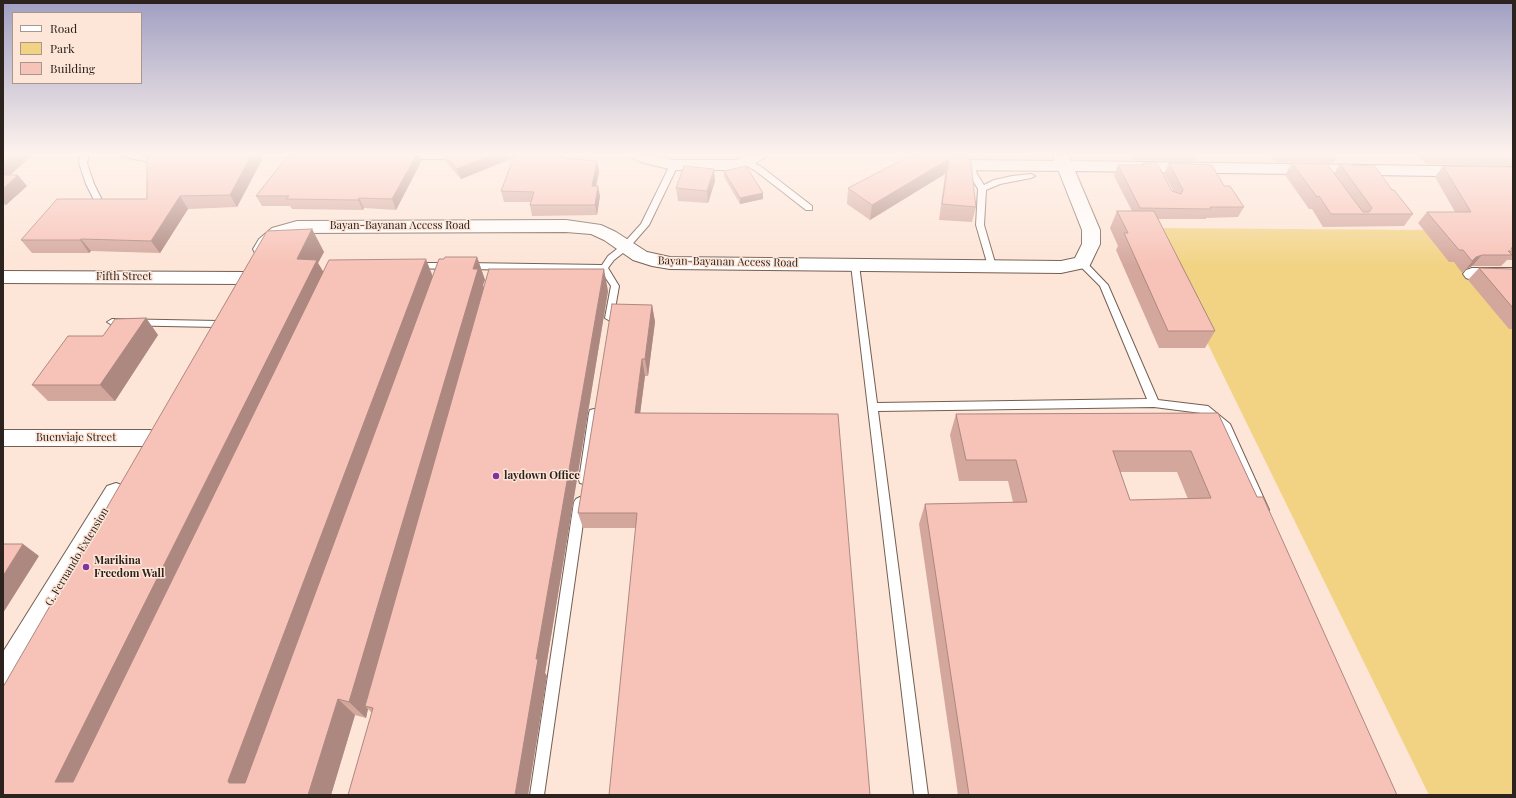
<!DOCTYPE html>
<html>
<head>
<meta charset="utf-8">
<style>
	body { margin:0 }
	#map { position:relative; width:1516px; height:798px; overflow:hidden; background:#fde5d7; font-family:"Playfair Display",serif }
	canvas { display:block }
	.frame { position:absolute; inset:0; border:4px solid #2c231e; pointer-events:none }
	.legend { position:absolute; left:12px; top:12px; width:130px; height:72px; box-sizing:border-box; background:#fde5d7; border:1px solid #a9978d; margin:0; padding:5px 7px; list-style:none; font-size:12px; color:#2c231e }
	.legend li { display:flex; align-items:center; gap:8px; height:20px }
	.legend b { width:20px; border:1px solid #a9978d }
</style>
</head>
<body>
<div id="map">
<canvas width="1516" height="798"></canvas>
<div class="frame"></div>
<ul class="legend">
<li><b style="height:5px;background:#fff"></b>Road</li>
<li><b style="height:11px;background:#f2d384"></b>Park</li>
<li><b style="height:11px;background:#f7c2b7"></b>Building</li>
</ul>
</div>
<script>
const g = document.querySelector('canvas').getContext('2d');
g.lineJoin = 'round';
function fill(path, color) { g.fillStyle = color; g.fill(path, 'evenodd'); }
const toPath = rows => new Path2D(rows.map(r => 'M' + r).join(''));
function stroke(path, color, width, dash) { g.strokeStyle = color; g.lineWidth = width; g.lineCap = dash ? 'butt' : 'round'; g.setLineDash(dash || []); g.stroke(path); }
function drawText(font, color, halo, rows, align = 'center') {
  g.font = font + ' "Playfair Display",serif'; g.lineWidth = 3; g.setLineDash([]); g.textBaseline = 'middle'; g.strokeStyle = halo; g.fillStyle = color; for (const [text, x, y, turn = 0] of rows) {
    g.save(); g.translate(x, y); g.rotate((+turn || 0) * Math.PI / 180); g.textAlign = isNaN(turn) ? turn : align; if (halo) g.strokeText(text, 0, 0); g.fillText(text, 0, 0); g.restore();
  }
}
fill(toPath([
	[1151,228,1436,230,1513,325,1513,795,1429,795]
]), '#f2d384');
const lane = toPath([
	[81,154,89,154,87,163,94,184,104,204,103,206,97,206,86,184,79,163,81,154],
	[119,154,133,154,162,160,163,162,159,164,120,156,119,154],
	[744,160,750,160,763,168,812,206,812,210,806,210,757,172,744,164,744,160],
	[671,163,674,163,678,165,649,225,628,249,614,260,608,268,619,286,613,320,610,321,605,318,611,286,601,271,466,269,462,266,466,263,602,265,608,256,622,245,641,224,671,163],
	[968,163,974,163,977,174,984,185,994,180,1012,176,1031,174,1035,176,1031,178,1000,184,986,190,984,225,996,266,992,269,988,266,976,225,978,189,969,174,967,165,968,163],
	[1082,260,1085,261,1108,285,1158,400,1208,406,1230,424,1269,510,1267,513,1263,515,1259,513,1222,430,1201,413,1154,407,878,411,928,795,914,795,851,265,855,262,859,265,877,403,1147,399,1100,286,1079,265,1078,263,1079,261,1082,260],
	[416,263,448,263,452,266,448,269,413,268,412,266,413,264,416,263],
	[112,319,218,321,223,324,218,327,112,325,107,322,112,319],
	[594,409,598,410,599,413,589,480,588,483,584,484,580,483,579,480,589,413,590,410,594,409],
	[580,497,584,499,586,502,544,795,530,795,574,502,576,499,580,497]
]);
const street = toPath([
	[375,154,455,154,452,157,447,159,383,159,378,157,375,154],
	[627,154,648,154,674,160,736,160,750,154,769,154,766,157,752,165,736,170,674,170,644,163,630,157,627,154],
	[917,154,935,154,953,160,1064,161,1069,163,1072,166,1069,169,1064,171,952,170,926,161,917,154],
	[1472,268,1513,268,1513,280,1472,280,1466,278,1463,274,1466,270,1472,268],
	[3,271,246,272,252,274,255,278,252,282,246,284,3,283,3,271],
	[3,430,150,430,157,432,160,438,157,444,150,446,3,446,3,430]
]);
const secondary = toPath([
	[1052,154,1068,154,1071,161,1513,167,1513,177,1075,171,1100,230,1100,244,1089,267,1061,273,670,269,652,266,633,260,604,240,591,234,566,232,297,233,284,236,273,247,269,253,262,255,255,253,253,249,259,239,272,228,297,221,566,220,601,225,616,232,647,252,670,257,1061,261,1075,258,1082,244,1082,230,1052,154],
	[116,483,125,486,128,493,125,500,13,688,3,692,3,652,107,486,116,483]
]);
stroke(lane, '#745f53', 2);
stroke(street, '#745f53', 2);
stroke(secondary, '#745f53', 2);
fill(lane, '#fff');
fill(street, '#fff');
fill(secondary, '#fff');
fill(toPath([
	[3,154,11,175,27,186,6,205,3,205],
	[265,154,237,207,188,209,160,253,91,251,89,253,32,253,21,240,147,199],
	[442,154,564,154,564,159,597,161,599,172,596,186,600,196,597,215,532,216,530,205,531,202,504,202,501,191,514,158,461,179,444,160],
	[914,154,966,154,965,156,976,207,972,222,939,220,945,174,870,220,847,204,848,188],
	[1129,154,1197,154,1194,161,1132,160],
	[1269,154,1339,154,1333,163,1275,162],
	[1417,154,1513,154,1513,166,1426,164],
	[422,160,396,210,364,208,363,210,292,209,290,206,262,206,256,196],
	[1143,163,1172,191,1174,192,1164,174,1169,163,1224,186,1244,207,1238,217,1206,218,1206,219,1158,219,1215,331,1205,348,1159,348,1116,250,1118,246,1110,228,1117,211,1132,211,1114,176,1118,165,1142,165],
	[1292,163,1334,173,1340,164,1352,166,1392,190,1413,214,1404,226,1323,227,1312,209,1309,209,1285,175],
	[1443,166,1513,167,1513,260,1507,260,1501,266,1472,266,1466,269,1462,273,1454,262,1449,262,1418,223,1427,212,1455,212,1435,177],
	[714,169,715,181,708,203,678,201,676,188],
	[724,171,763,199,740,204,724,177],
	[312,229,324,252,318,263,323,271,433,276,444,259,477,257,485,280,483,285,484,288,608,291,545,673,547,676,528,795,348,795,372,713,368,709,366,718,355,715,331,795,3,795],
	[1479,268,1513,269,1513,329,1509,329,1468,280],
	[652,305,655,322,648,376,645,376,640,413,838,414,635,528,583,528,578,513],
	[146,318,158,335,115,401,48,401,32,385,103,336],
	[1218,413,1397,795,958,795,919,524,925,504,1013,502,1008,481,959,481,950,435,956,414],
	[1120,472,1177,472,1188,499,1130,500]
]), '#d4a79d');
fill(toPath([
	[13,154,33,154,3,182,3,163],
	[252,154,265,154,237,207,230,195],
	[417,154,420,154,422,160,396,210,392,199],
	[495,154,520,154,520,155,461,179,457,169],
	[562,154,564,154,564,169,562,158],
	[949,159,945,174,870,220,872,205],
	[597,161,599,172,594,196,592,186],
	[714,169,715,181,708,203,707,191],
	[18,175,27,186,6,205,3,201,3,189],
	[598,186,600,196,597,215,595,205],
	[763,193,763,199,740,204,740,198],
	[180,196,188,209,160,253,151,241],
	[359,198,364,208,363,210,358,200],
	[312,229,324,252,318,263,329,282,86,795,55,782,297,259],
	[81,239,91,251,89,253,80,240],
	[1482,255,1472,266,1466,269,1476,257],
	[477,257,485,280,483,285,485,292,365,706,368,709,366,718,349,702],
	[426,259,435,282,251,794,229,783,228,781],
	[604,269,608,291,545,673,547,676,528,795,515,795,536,659],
	[652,305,655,322,648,376,645,359],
	[146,318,158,335,115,401,100,385],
	[642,359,645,376,638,430,635,413],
	[23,544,39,556,3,613,3,576],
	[338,699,355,715,331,795,308,795]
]), '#ad8880');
const building = toPath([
	[3,154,13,154,3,163,3,154],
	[147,154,252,154,230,195,180,196,151,241,81,239,80,240,21,240,57,199,147,199,147,154],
	[289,154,417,154,392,199,359,198,358,200,286,199,289,196,256,196,289,154],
	[444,154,495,154,457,169,444,154],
	[515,154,562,154,562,158,597,161,592,186,598,186,595,205,530,205,534,192,501,191,515,154],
	[914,154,949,154,955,156,970,156,976,207,942,204,949,159,872,205,848,188,914,154],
	[1143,163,1157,163,1172,191,1181,194,1183,190,1169,163,1212,165,1224,186,1230,186,1244,207,1210,207,1211,209,1140,208,1118,165,1144,165,1143,163],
	[1292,163,1327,164,1363,212,1369,212,1372,208,1340,164,1350,164,1352,166,1374,165,1392,190,1394,190,1413,214,1331,214,1319,196,1317,197,1292,163],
	[684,166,714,169,707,191,676,188,684,166],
	[746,166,763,193,740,198,724,171,746,166],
	[1443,166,1513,167,1513,248,1511,248,1513,251,1508,251,1512,255,1482,255,1476,257,1472,261,1463,250,1459,250,1427,212,1471,212,1443,166],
	[3,175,18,175,3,189,3,175],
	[1117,211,1154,211,1215,331,1168,331,1124,233,1128,233,1117,211],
	[312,229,297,259,317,260,55,782,73,782,329,260,426,259,228,781,229,783,245,783,439,259,444,259,445,257,477,257,473,269,478,269,349,702,338,699,308,795,3,795,3,687,267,231,312,229],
	[1479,268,1513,269,1513,308,1479,268],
	[489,269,604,269,536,659,538,659,515,795,348,795,373,708,365,706,489,269],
	[612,304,652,305,645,359,642,359,635,413,838,414,870,795,609,795,637,513,578,513,612,304],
	[146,318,100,385,32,385,68,336,103,336,115,319,146,318],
	[1218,413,1257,497,1263,497,1397,795,969,795,925,504,1027,502,1016,460,966,460,956,414,1218,413],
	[1113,451,1191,451,1211,498,1130,500,1113,451],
	[3,544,23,544,3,576,3,544]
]);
fill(building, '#f7c2b7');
stroke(building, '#ad8880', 1);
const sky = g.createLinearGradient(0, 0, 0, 266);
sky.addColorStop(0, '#a09fc2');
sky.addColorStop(0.58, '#fef3ed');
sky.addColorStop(1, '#fef3ed00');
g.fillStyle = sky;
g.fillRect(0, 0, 1516, 266);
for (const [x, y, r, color] of [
	[496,476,4,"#84309e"],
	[86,567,4,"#84309e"]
]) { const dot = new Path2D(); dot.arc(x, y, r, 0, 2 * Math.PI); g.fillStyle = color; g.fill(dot); stroke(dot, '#fde5d7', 1.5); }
drawText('11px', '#2c231e', '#fde5d7', [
	["Bayan-Bayanan Access Road",400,226],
	["Bayan-Bayanan Access Road",728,262,1],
	["Fifth Street",124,277],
	["Buenviaje Street",76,438],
	["G. Fernando Extension",77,557,-59]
]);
drawText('bold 11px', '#2c231e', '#fde5d7', [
	["laydown Office",504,476],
	["Marikina",94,561],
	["Freedom Wall",94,574]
], 'left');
</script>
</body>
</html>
